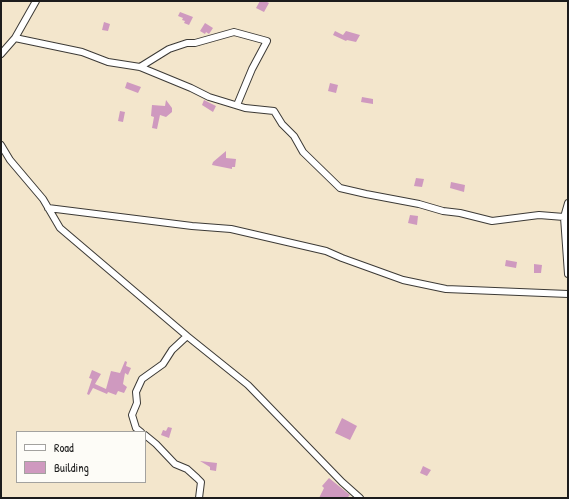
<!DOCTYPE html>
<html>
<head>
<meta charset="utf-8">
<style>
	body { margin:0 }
	#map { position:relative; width:569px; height:499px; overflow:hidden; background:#f3e6cc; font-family:"Patrick Hand",sans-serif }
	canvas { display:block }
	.frame { position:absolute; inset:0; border:2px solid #1c1c1c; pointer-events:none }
	.legend { position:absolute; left:16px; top:431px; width:130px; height:52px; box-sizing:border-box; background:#fdfcf7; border:1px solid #a3a29f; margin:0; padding:5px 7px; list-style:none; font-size:12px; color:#1c1c1c }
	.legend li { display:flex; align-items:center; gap:8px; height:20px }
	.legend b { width:20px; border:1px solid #a3a29f }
</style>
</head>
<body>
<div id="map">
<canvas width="569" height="499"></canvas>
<div class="frame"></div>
<ul class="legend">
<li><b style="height:5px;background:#fff"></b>Road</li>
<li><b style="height:11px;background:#cf99bf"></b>Building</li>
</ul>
</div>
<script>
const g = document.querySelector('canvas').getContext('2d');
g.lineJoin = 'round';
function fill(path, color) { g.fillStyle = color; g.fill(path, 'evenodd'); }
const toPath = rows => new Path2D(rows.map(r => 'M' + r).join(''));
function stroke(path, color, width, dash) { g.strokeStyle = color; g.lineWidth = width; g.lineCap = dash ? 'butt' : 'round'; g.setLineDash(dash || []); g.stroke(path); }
fill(toPath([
	[260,1,265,1,269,3,264,12,256,8],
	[180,12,193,17,189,25,184,23,185,21,182,20,183,18,178,16],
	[104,22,110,24,108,31,102,30],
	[205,23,213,28,209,34,206,32,205,34,200,31],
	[335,31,343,35,346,31,360,35,356,42,347,40,346,41,333,35],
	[127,82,141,87,138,93,125,88],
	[330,83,338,85,336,93,328,91],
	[362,97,373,99,373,104,361,102],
	[166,100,172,108,172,112,166,117,160,115,157,129,152,128,154,117,151,116,152,105,165,106],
	[204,100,216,106,213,112,202,105],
	[120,111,125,112,123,122,118,121],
	[226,151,226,158,236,159,235,167,232,167,232,169,212,165,213,162],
	[416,178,424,179,422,187,414,186],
	[451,182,465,185,464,192,450,188],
	[410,215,418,216,417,225,408,223],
	[506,260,517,262,516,268,505,266],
	[534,264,542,265,541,273,534,273],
	[125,361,127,362,126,366,131,368,128,375,125,373,123,384,127,387,124,393,118,391,116,395,108,392,107,394,93,388,89,395,87,394,92,379,89,378,92,370,101,374,95,384,106,389,111,371,120,373],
	[342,418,357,426,350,440,335,433],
	[168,427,172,428,169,438,161,435,163,430,166,431],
	[200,461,217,463,216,471,210,470,210,467],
	[423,466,431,470,427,476,420,473],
	[329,478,350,495,347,498,319,498,324,488,322,486]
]), '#cf99bf');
const street = toPath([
	[15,38,82,52,108,62,140,67,191,88,209,97,245,108,274,111,282,124,294,136,303,152,340,188,366,194,419,204,443,211,460,213,492,221,539,215,564,217],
	[1,54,15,38,36,1],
	[140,67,169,49,187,43,195,43,234,32,267,41,252,69,237,105],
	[1,145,10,160,43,199,60,228,187,336,248,385,342,482,360,498],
	[568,203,564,217,568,274],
	[48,208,192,226,231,229,326,251,342,258,403,280,446,289,568,294],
	[141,432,136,428,132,415,137,403,136,392,142,379,163,364,172,350,187,336],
	[145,435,156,444,175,464,187,469,197,478,201,482,199,498]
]);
stroke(street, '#3c3a36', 8);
stroke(street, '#fff', 6);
</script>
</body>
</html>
